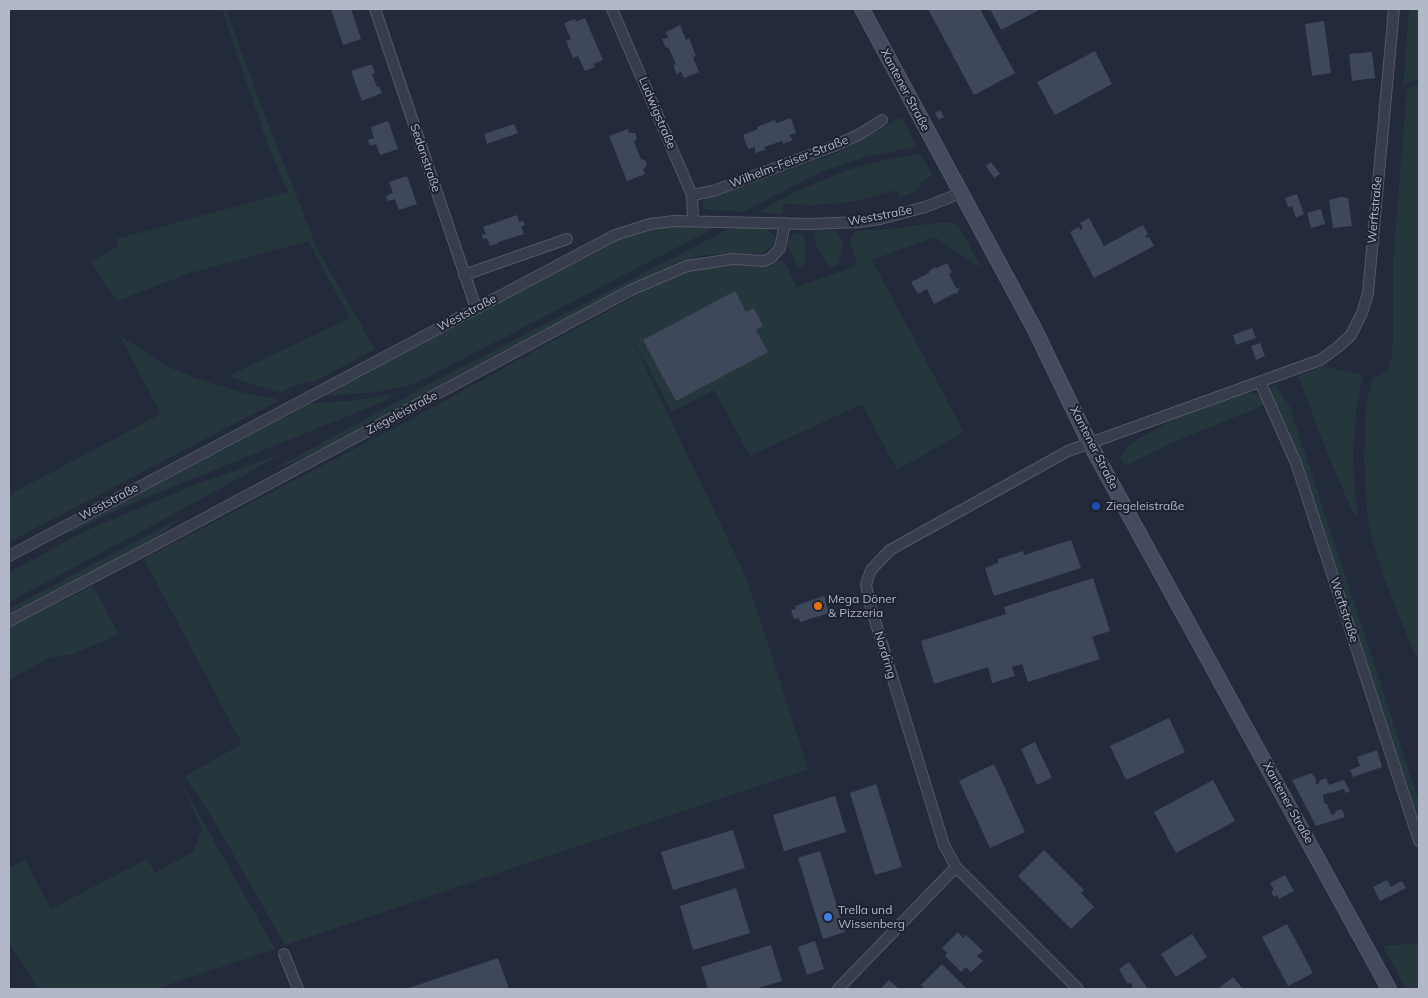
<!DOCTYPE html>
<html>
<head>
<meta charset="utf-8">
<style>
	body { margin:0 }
	#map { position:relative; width:1428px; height:998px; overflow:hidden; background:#232a3b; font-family:Mulish,sans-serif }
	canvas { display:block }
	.frame { position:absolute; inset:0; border:10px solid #b2b8c7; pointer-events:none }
</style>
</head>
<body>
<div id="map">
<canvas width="1428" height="998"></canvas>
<div class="frame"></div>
</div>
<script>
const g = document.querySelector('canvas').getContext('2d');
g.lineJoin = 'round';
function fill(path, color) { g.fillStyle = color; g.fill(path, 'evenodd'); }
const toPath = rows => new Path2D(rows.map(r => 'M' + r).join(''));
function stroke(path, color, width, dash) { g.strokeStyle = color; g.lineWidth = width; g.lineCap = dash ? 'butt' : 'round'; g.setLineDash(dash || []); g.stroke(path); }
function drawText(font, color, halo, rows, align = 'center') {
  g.font = font + ' Mulish,sans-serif'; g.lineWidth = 4; g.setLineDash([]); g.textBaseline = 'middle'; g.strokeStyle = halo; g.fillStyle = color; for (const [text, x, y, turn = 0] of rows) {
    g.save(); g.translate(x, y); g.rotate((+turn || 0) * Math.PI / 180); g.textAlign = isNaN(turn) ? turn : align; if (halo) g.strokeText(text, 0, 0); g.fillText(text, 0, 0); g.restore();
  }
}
fill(toPath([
	[222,9,226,9,255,89,317,249,375,349,316,381,298,384,281,392,260,387,228,376,350,318,317,258,309,241,190,273,117,301,90,262,119,246,116,239,288,192,268,146],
	[1409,9,1419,9,1419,80,1405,84,1403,89],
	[1414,85,1419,85,1419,667,1417,656,1414,653,1384,578,1370,532,1367,510,1364,458,1366,408,1372,377,1378,376,1387,371,1391,360,1393,342,1393,260,1407,90],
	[902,117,917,147,868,156,819,173,743,212,707,210,703,205,704,200,835,154],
	[921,154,932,175,923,181,918,189,900,199,897,190,866,199,843,203,811,205,783,204,782,214,758,212,797,191,845,171,880,161],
	[942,222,949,222,959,226,981,268,935,237,872,260,964,432,897,470,862,404,750,456,714,390,672,412,627,329,747,579,808,769,285,945,215,822,185,776,242,744,144,559,417,416,664,280,681,273,704,268,726,265,761,267,770,266,780,261,784,261,797,287,858,265,853,253,850,240,855,231,898,228],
	[674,227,716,227,420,381,407,386,377,392,324,396,608,245,621,239,649,230],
	[731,228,767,229,774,235,774,245,761,253,705,255,683,261,657,272,627,286,393,415,322,451,272,470,424,387],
	[819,230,836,231,842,240,843,245,838,265,833,267,829,266,818,249,813,235],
	[795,233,802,234,804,236,806,259,804,265,800,267,798,266,788,247,788,241],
	[119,335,169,367,193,377,243,393,277,399,276,402,11,541,9,538,9,495,161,414],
	[1323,366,1363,375,1357,404,1353,450,1355,495,1358,514,1354,515,1328,455,1298,376],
	[1275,384,1290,407,1419,801,1419,822,1301,462,1269,392,1272,386],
	[1247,392,1258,394,1265,405,1176,441,1125,466,1120,458,1128,446,1136,440,1175,419],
	[392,394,385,401,118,509,72,533,70,530,312,403,362,400],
	[282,454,192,504,9,602,9,573,74,537,94,527,202,482],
	[184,516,152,541,9,614,9,609],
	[93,586,119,635,72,654,47,659,9,680,9,627],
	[179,779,275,949,155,989,39,989,9,943,9,868,25,859,51,909,147,859,155,873,193,852,202,829],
	[1419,943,1419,989,1406,989,1383,946]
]), '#25373c');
fill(toPath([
	[331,9,351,9,361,39,343,45],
	[928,9,980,9,1015,73,974,95],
	[990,9,1041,9,1001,30],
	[585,18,603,60,594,64,595,67,585,71,578,56,573,58,566,41,571,39,564,23,575,19,576,22],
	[1324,21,1331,73,1312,76,1305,24],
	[680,25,686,40,689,38,696,56,693,57,699,72,684,78,681,71,677,75,673,65,676,64,668,47,666,48,662,39,668,38,666,32],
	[1095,51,1112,84,1055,115,1037,82],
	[1372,52,1375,78,1352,81,1349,54],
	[369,65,372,65,375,73,372,74,377,87,379,86,382,93,362,101,351,71],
	[940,110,944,117,939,120,935,113],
	[791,118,796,133,789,135,793,140,783,144,782,141,764,147,765,150,755,153,755,147,748,149,743,135,758,129,757,127,775,120,776,123],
	[388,121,398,149,380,155,376,144,370,146,368,140,374,138,371,127],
	[514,124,518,133,487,144,484,134],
	[628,129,629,133,635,133,637,138,634,142,641,159,645,160,647,165,643,169,645,174,627,181,609,136],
	[991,162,1000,174,994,178,986,166],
	[407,176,417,204,399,210,395,199,388,201,386,196,393,193,389,182],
	[1297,194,1304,214,1296,218,1292,206,1288,207,1285,198],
	[1341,197,1348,198,1352,226,1333,228,1329,200],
	[1321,209,1325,224,1311,228,1307,213],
	[517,215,519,222,523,221,525,225,521,227,524,234,498,242,499,243,490,246,487,238,483,239,482,235,486,234,483,227],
	[1089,218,1104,246,1143,225,1148,234,1145,236,1147,238,1149,237,1154,246,1094,278,1070,232,1079,227,1080,230,1083,228,1080,223],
	[947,263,952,272,949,274,956,288,959,288,957,294,955,293,934,304,927,289,918,294,911,282,929,273,929,271,935,267,937,268],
	[735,291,746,312,754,308,763,326,756,330,768,352,676,401,643,340],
	[1252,328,1256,338,1236,345,1233,335],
	[1260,343,1265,356,1256,360,1251,346],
	[1071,540,1081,568,994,596,985,568,998,563,998,559,1023,551,1024,555],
	[1093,578,1110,631,1092,637,1100,659,1028,682,1022,664,1012,667,1015,676,992,683,988,667,934,684,921,641,1006,614,1004,607],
	[824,596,829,613,800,622,799,618,794,619,791,610,796,609,795,606],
	[1169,718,1185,752,1126,780,1110,746],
	[1035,742,1052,778,1037,785,1021,749],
	[1377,750,1382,767,1353,777,1350,770,1360,766,1357,757],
	[994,764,1025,832,990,848,959,781],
	[1312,773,1314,777,1316,779,1316,784,1318,785,1320,780,1326,778,1329,785,1344,780,1350,791,1345,793,1344,789,1332,793,1332,792,1323,795,1323,797,1325,804,1327,804,1331,814,1334,815,1336,811,1342,809,1345,817,1316,826,1292,780],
	[1213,780,1235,821,1176,853,1154,812],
	[876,784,902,867,875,875,850,793],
	[835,796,846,832,784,851,773,815],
	[733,830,745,868,673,890,661,852],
	[1044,850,1084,890,1081,893,1094,907,1071,929,1018,876],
	[820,851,845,932,823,939,798,858],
	[1285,875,1294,891,1279,899,1277,895,1274,897,1271,892,1274,890,1270,883],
	[1387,880,1391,887,1402,881,1406,888,1380,901,1373,887],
	[736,888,750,933,693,950,680,906],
	[1287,924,1313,973,1288,986,1262,937],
	[958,932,963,938,966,935,983,951,977,956,983,961,971,972,966,967,961,972,945,956,947,953,942,948],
	[1192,934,1207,957,1176,977,1161,954],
	[815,941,824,969,807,975,798,947],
	[771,945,782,981,754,989,708,989,701,967],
	[498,958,509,989,406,989],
	[1129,962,1148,989,1132,989,1131,987,1133,986,1130,982,1128,984,1119,969],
	[942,964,967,989,925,989,921,985],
	[1233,977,1243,989,1218,989],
	[889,980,899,989,880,989]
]), '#3f485b');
const street = toPath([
	[375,9,476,308],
	[612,9,692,195,693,220],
	[692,195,713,191,834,146,860,134,882,120],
	[464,275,567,239],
	[1260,382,1296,463,1419,841],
	[9,556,615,235,650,224,674,221,810,224,859,222,880,219,925,207,961,193],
	[9,621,149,548,631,290,687,266,733,259,764,261,771,258,780,248,785,223],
	[284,954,298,989],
	[838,989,956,867],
	[1078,989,956,867,944,845,869,601,866,584,871,570,890,550,1068,451,1320,360,1338,347,1351,335,1362,313,1368,293,1394,9]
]);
const secondary = toPath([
	[862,9,1034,328,1090,444,1389,989]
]);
stroke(street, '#525866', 12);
stroke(secondary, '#525866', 16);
stroke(street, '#373d4c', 10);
stroke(secondary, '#454b5f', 14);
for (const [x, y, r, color] of [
	[1096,506,5,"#1a4fb4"],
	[818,606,5,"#e8710a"],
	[828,917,5,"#3f7fe0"]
]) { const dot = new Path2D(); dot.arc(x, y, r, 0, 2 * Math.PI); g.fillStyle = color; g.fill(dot); stroke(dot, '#1c2230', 2); }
drawText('12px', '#b2b8c7', '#1c2230', [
	["Xantener Straße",905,90,62],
	["Ludwigstraße",657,113,67],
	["Sedanstraße",425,158,71],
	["Wilhelm-Feiser-Straße",789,162,-21],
	["Werftstraße",1375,210,-85],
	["Weststraße",880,216,-11],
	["Weststraße",467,313,-28],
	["Ziegeleistraße",402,413,-28],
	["Xantener Straße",1094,448,63],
	["Weststraße",109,502,-28],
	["Werftstraße",1344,610,72],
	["Nordring",885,655,73],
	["Xantener Straße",1288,803,61]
]);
drawText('12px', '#b2b8c7', '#1c2230', [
	["Ziegeleistraße",1106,506],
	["Mega Döner",828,599],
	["& Pizzeria",828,613],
	["Trella und",838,910],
	["Wissenberg",838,924]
], 'left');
</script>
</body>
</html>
